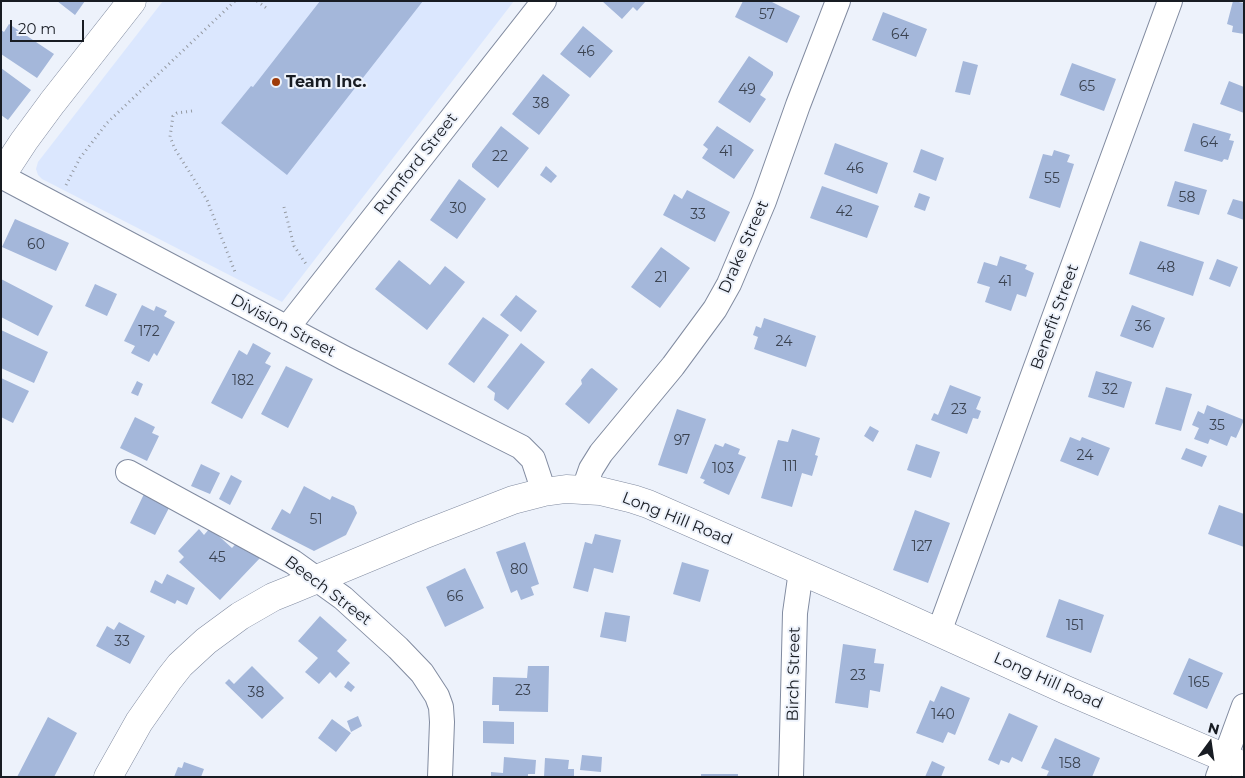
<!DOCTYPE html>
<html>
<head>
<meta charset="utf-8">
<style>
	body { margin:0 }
	#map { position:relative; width:1245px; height:778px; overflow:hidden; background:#edf2fb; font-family:Montserrat,sans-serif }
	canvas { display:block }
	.frame { position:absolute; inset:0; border:2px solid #181c23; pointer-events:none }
	.north { position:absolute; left:1185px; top:718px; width:50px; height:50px; -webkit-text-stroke:4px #edf2fb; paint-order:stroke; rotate:14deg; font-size:14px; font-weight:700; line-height:20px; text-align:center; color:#181c23 }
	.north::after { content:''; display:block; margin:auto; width:18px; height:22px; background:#181c23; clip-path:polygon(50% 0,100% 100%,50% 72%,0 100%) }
	.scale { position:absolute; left:10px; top:20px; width:74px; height:22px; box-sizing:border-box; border:2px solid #181c23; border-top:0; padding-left:6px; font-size:15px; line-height:18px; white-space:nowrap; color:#181c23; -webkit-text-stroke:4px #edf2fb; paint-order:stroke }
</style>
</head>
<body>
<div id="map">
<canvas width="1245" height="778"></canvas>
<div class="frame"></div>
<div class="north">N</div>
<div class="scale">20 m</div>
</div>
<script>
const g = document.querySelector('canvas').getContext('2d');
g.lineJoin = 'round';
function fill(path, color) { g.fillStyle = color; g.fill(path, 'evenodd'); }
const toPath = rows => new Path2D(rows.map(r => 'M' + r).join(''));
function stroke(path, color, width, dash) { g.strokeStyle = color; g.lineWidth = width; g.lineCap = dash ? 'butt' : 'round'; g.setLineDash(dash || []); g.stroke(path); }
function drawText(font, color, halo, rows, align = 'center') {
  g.font = font + ' Montserrat,sans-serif'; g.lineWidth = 4; g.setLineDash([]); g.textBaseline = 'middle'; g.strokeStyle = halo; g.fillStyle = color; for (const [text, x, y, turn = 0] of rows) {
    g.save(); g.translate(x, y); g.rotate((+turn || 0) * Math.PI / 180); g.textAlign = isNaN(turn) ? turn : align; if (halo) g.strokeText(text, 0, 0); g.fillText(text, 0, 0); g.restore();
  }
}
fill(toPath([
	[163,1,514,1,282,302,42,179,38,175,36,169,38,162]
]), '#dbe7fe');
fill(toPath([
	[57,1,85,1,75,15],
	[320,1,423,1,287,175,221,123,251,86,253,87],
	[602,1,646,1,637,11,633,7,622,19],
	[743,1,770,1,800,16,787,43,735,17],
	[1233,1,1244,3,1244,34,1232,32,1233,26,1227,24],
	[883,12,927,29,916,57,872,40],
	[9,24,54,54,37,78,1,54,1,30,4,32],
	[583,26,613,51,590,78,560,54],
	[749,56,773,72,773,75,760,95,766,99,750,123,718,102],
	[963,61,978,65,970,95,955,92],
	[1072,63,1116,79,1104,111,1060,95],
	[1,68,31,90,8,120,1,115],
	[543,74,570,95,539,135,512,114],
	[1229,81,1244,87,1244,113,1220,104],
	[1193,123,1231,134,1229,140,1234,141,1228,160,1224,159,1222,162,1184,151],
	[501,126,529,148,498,188,472,167,472,164],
	[717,126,754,150,734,179,702,158,708,149,703,145],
	[835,143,888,163,877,194,824,174],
	[921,149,944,158,936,181,913,172],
	[1054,150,1070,155,1067,162,1074,164,1060,208,1029,198,1043,154,1052,156],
	[546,166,557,176,551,183,540,175],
	[459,179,486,199,457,239,430,220],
	[1175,181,1207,190,1199,215,1167,206],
	[822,186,879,206,867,238,810,218],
	[687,190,730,212,715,242,663,215,674,194,682,199],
	[919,193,930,197,925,211,914,207],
	[1233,199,1244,202,1244,220,1227,214],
	[15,219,69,243,56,271,2,247],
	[1140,241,1204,262,1193,296,1129,274],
	[661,247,690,268,660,308,631,287],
	[1000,256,1027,265,1025,269,1034,273,1026,297,1017,294,1011,311,985,302,990,287,977,283,984,262,997,266],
	[1217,259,1238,267,1230,287,1209,279],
	[399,260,430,285,445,266,465,282,427,330,375,289],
	[1,279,53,306,38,336,1,317],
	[95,284,117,294,107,316,85,306],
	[516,295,537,311,521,332,500,315],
	[142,305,154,311,156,306,167,311,164,316,175,322,157,356,154,353,149,362,131,353,135,346,124,341],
	[1132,305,1165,318,1153,348,1120,336],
	[483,317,509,335,474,383,448,364],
	[764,318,816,336,806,367,754,349,758,337,753,335,756,326,761,328],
	[1,330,48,352,34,383,1,368],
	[253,343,271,353,265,363,271,366,242,419,211,403,239,350,247,355],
	[521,343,545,362,508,410,494,400,495,393,487,387],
	[286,366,313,379,288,428,261,414],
	[592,368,618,389,589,424,565,404,582,384,581,380,590,369],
	[1096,371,1132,382,1124,408,1088,397],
	[1,378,29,391,13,423,1,417],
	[137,381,143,384,138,396,131,393],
	[950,385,981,397,976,409,981,411,978,419,973,418,967,434,931,420,934,413,938,415],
	[1166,387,1192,394,1181,431,1155,424],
	[1207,405,1244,420,1236,438,1231,436,1227,446,1210,439,1208,444,1194,439,1199,428,1192,425,1198,411,1204,414],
	[677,409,706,419,687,474,658,465],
	[135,417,155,427,152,433,159,436,147,461,120,448],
	[870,426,879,431,873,442,864,436],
	[792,429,820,438,815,455,818,456,812,476,802,473,792,507,761,498,778,440,788,442],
	[1070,437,1080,441,1082,437,1110,448,1098,476,1060,461],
	[725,443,740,449,738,454,746,457,729,495,703,483,705,480,700,478,715,444,723,447],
	[916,444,940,452,931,478,907,470],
	[1186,448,1207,456,1202,467,1181,459],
	[201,464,220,473,210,494,191,486],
	[231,475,242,481,230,505,219,499],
	[304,486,330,500,332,496,354,506,357,513,346,535,314,551,271,529,282,509,290,514],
	[144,494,170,506,155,535,130,523],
	[1219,505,1244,514,1244,547,1208,534],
	[915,510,950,523,928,583,893,570],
	[210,528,232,548,240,539,260,558,220,600,179,562,184,557,178,551,199,529,204,535],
	[595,534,621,540,613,573,594,568,588,592,573,588,585,542,592,544],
	[525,542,539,584,531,587,534,595,521,600,517,590,511,593,496,552],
	[682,562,709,570,700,602,673,594],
	[465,568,484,608,445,627,426,587],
	[167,574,195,588,187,605,177,600,175,604,150,592,155,580,162,584],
	[1059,599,1104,615,1091,653,1046,637],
	[605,612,630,616,626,642,600,637],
	[320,616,347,640,337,651,350,663,336,678,330,672,319,684,305,672,318,658,298,641],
	[119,622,145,636,130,664,96,646,107,626,114,630],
	[843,644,876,649,874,663,884,664,880,692,870,690,868,708,835,703],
	[1189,658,1223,673,1207,709,1173,694],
	[252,666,284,698,262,719,225,683,229,679,234,684],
	[528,666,549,666,548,712,499,711,499,705,492,705,493,677,527,678],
	[348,681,355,687,351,692,344,687],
	[941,686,970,698,955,735,948,732,943,743,916,733,930,700,934,702],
	[1009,713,1038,726,1022,762,1012,757,1009,763,1001,760,999,765,988,760],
	[358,716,362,726,351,732,347,721],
	[48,717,77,733,54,777,17,777],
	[332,719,351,733,336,752,318,738],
	[483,721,514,722,514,744,483,743],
	[1055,738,1100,758,1092,777,1046,777,1049,771,1041,768],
	[582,755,602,757,601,772,580,770],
	[504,757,536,760,535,774,528,774,528,777,491,777,491,772,503,773],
	[545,758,569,760,568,769,574,769,574,777,544,777],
	[932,761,945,767,941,777,925,777],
	[184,762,204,769,201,777,174,777,178,767,182,768],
	[701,774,738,774,738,777,701,777]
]), '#a4b7da');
const minor = toPath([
	[1,176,344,358,521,447,533,459,544,492],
	[287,328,544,1],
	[128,472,293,562,343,598,398,648,422,673,437,696,441,707,442,722,440,777],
	[584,489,591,469,601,453,673,366,715,309,729,284,764,201,798,105,838,1],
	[939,632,1170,1],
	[791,777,795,613,801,571],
	[1218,777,1244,706]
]);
const tertiary = toPath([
	[1,176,24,141,52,103,132,1]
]);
const secondary = toPath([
	[108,777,139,722,169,679,180,665,206,641,240,616,273,597,293,589,423,535,513,500,544,492,566,489,600,491,633,499,648,504,874,603,1066,690,1244,766]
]);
stroke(minor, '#818ba0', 26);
stroke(tertiary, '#818ba0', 29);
stroke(secondary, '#818ba0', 29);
stroke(toPath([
	[257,1,269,10],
	[192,111,177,113,173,116,170,137,175,149,207,200,235,272],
	[66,185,80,158,107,123,235,1],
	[284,207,294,246,306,264]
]), '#959aa2', 3, [1, 4]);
stroke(minor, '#fff', 24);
stroke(tertiary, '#fff', 28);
stroke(secondary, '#fff', 28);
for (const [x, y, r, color] of [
	[276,82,5,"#9f3b09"]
]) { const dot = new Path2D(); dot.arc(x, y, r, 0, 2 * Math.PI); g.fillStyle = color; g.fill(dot); stroke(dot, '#edf2fb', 2); }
drawText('14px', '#3b4351', null, [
	["57",767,15],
	["64",900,35],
	["46",586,52],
	["65",1087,87],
	["49",747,90],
	["38",541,104],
	["64",1209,143],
	["41",726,152],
	["22",500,157],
	["46",855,169],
	["55",1052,179],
	["58",1187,198],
	["30",458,209],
	["42",844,212],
	["33",698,215],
	["60",36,245],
	["48",1166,268],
	["21",661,278],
	["41",1005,282],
	["36",1143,327],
	["172",149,332],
	["24",784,342],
	["182",243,381],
	["32",1110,390],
	["23",959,410],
	["35",1217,426],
	["97",682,441],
	["24",1085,456],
	["111",790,467],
	["103",723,469],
	["51",316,520],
	["127",922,547],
	["45",217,558],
	["80",519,570],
	["66",455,597],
	["151",1075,626],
	["33",122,642],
	["23",858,676],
	["165",1199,683],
	["23",523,691],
	["38",256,693],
	["140",943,715],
	["158",1070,764]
]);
drawText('bold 16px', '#181c23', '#edf2fb', [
	["Team Inc.",286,82]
], 'left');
drawText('16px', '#181c23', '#edf2fb', [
	["Rumford Street",416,164,-52],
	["Drake Street",744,247,-66],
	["Benefit Street",1055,317,-70],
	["Division Street",283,326,28],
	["Long Hill Road",677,519,22],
	["Beech Street",328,591,37],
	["Birch Street",794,674,-89],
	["Long Hill Road",1048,681,24]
]);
</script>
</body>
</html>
